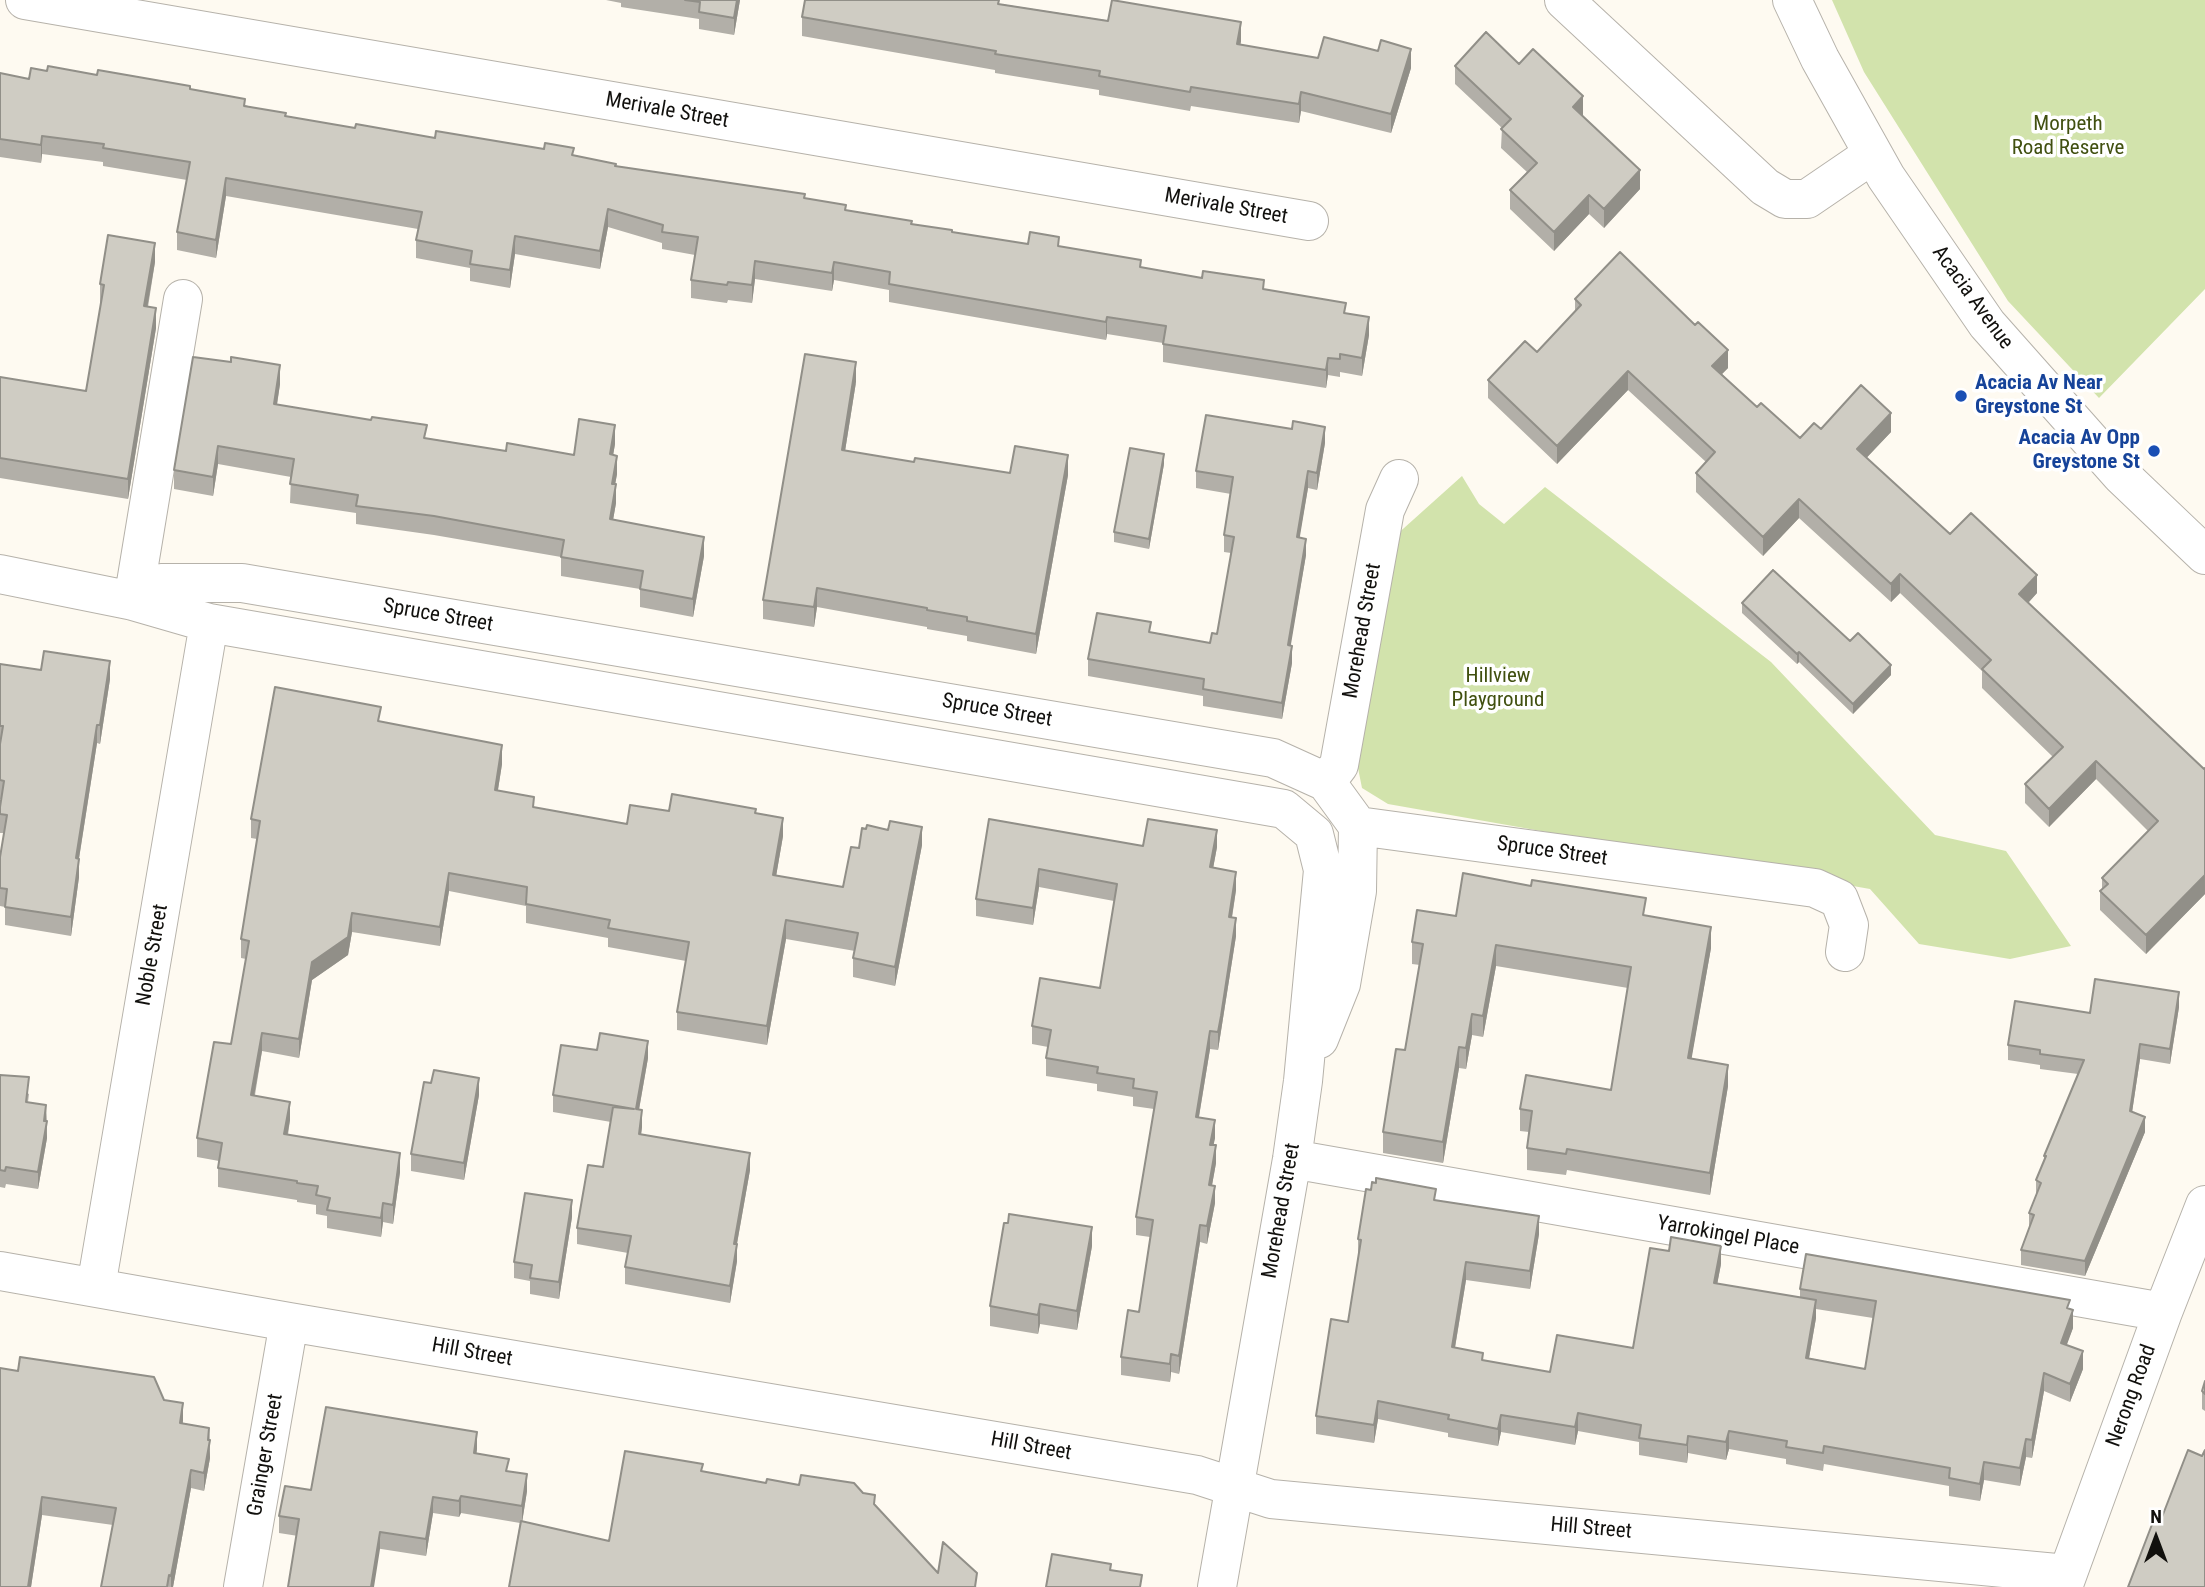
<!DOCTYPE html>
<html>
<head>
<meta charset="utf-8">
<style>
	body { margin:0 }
	#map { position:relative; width:2205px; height:1587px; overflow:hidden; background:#fefaf1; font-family:"Roboto Condensed",sans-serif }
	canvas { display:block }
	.north { position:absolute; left:2121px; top:1503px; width:70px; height:70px; -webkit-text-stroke:5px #fff; paint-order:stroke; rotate:0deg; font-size:19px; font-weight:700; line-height:28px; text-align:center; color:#11100d }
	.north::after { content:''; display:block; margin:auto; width:24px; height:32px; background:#11100d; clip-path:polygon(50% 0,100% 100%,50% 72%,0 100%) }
</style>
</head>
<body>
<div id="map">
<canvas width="2205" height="1587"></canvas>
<div class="north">N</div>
</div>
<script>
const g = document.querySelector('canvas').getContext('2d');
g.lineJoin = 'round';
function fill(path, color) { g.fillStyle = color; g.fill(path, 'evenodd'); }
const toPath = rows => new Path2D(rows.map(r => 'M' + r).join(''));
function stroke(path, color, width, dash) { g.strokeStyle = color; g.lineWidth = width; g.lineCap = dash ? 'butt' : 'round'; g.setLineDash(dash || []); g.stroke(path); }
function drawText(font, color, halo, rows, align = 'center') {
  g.font = font + ' "Roboto Condensed",sans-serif'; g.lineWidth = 7; g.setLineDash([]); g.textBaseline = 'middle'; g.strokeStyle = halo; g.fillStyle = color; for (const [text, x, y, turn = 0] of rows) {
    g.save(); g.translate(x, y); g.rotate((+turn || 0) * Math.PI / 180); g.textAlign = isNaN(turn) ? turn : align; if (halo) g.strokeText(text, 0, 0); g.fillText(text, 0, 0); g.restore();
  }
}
fill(toPath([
	[1832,0,2205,0,2205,289,2099,398,2008,301,1864,72],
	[1462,476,1479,504,1504,524,1545,487,1771,662,1935,835,2006,851,2071,946,2010,959,1919,944,1870,889,1388,804,1362,788,1354,748,1394,537]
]), '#d2e3ac');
const minor = toPath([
	[25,0,1309,221],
	[1564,0,1765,187,1785,199,1807,199,1873,154],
	[1792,0,1820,59,1886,177,1987,324,2121,475,2205,555],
	[0,574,133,601,209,623,1284,809,1314,834,1323,870,1303,1081,1292,1159,1217,1587],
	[133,601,161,583,242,583,1273,758,1326,782,1358,826,1815,888,1839,899,1849,925,1845,952],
	[133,601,183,299],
	[1326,782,1339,765,1385,510,1399,479],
	[1319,1039,1341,984,1357,891,1358,826],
	[1292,1159,2163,1312],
	[0,1271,289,1322,1197,1475,1271,1499,2067,1574],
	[96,1287,209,623],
	[243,1587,289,1322],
	[2063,1587,2163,1312,2205,1205]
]);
stroke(minor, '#b6b2aa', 40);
stroke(minor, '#fff', 38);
fill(toPath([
	[606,0,740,0,734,35,699,29,699,19,621,7,621,3],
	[1001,4,1241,41,1240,45,1318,58,1411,68,1391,133,1301,111,1299,123,1191,106,1190,111,1099,95,1099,90,995,73,995,70,802,36,802,17],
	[1519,64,1583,115,1582,116,1640,189,1604,228,1589,214,1554,251,1510,209,1510,190,1527,172,1501,148,1502,128,1455,84,1455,66],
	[47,71,190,89,286,117,355,128,574,156,616,166,805,198,846,210,952,232,1028,244,1059,247,1141,267,1264,289,1346,313,1369,335,1362,376,1340,372,1340,377,1328,375,1326,388,1163,362,1163,343,1107,334,1106,340,889,302,889,290,834,280,832,291,755,279,752,303,728,300,727,303,691,298,691,280,695,255,662,249,662,243,608,227,600,269,515,254,510,288,470,281,470,268,416,258,416,240,418,229,226,196,216,258,177,250,177,232,187,180,103,166,103,162,42,154,41,163,0,157,0,73,29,79],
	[155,262,148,307,156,328,128,499,0,478,0,377,86,391,101,304,100,304,100,284],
	[1575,299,1728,368,1722,374,1757,407,1800,438,1821,429,1891,432,1866,458,1950,534,2037,593,2028,603,2204,769,2205,768,2205,894,2146,954,2100,910,2100,891,2102,890,2102,878,2148,831,2096,779,2049,827,2025,803,2025,784,2053,757,1982,688,1982,671,1900,593,1891,602,1799,518,1763,556,1696,492,1696,473,1706,462,1628,390,1557,464,1488,398,1488,380,1537,352,1575,311],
	[231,362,280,384,277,405,427,438,506,451,574,455,615,444,613,455,617,474,615,484,616,503,613,520,704,556,693,617,640,607,640,589,561,576,561,557,434,535,356,524,356,513,290,503,291,477,218,464,213,496,174,489,174,470],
	[856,382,845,451,914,462,1010,473,1068,475,1036,654,967,641,967,636,927,629,927,627,817,607,814,627,763,619,763,600],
	[1325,443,1317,490,1308,488,1299,538,1306,555,1290,646,1292,663,1282,719,1203,706,1203,696,1088,676,1088,659,1151,632,1210,643,1217,634,1231,553,1224,552,1224,535,1231,494,1196,488,1196,471],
	[1164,464,1149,549,1114,542,1114,532],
	[1742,603,1850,641,1891,675,1853,714,1799,662,1797,664,1742,613],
	[0,664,110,679,100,744,97,743,79,859,79,877,71,936,5,925,5,907,0,906,0,857,4,833,0,833,0,807,1,799,0,799],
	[381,722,502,764,498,790,534,807,627,824,669,811,756,813,783,836,776,876,843,887,859,848,922,845,895,986,853,977,853,958,855,951,786,939,767,1045,677,1030,677,1012,686,961,608,947,608,938,526,923,526,906,449,891,440,946,352,932,348,955,312,980,299,1058,262,1051,255,1095,290,1120,288,1135,400,1172,393,1224,383,1222,381,1237,327,1228,327,1216,316,1214,316,1205,297,1202,297,1200,218,1187,218,1168,219,1161,197,1157,197,1138,231,1044,246,959,241,958,241,939,257,839,251,838,251,819],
	[989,819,1143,846,1217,847,1213,868,1236,890,1232,918,1236,936,1218,1050,1210,1049,1199,1117,1215,1138,1213,1145,1216,1163,1212,1185,1215,1203,1207,1244,1200,1242,1179,1374,1171,1372,1170,1382,1121,1375,1121,1357,1139,1312,1150,1237,1136,1235,1136,1217,1154,1109,1133,1106,1133,1097,1097,1091,1097,1084,1046,1076,1046,1058,1048,1047,1032,1044,1032,1026,1100,988,1114,901,1039,887,1033,925,976,916,976,899],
	[1646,915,1711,948,1691,1059,1728,1086,1710,1195,1567,1170,1566,1175,1527,1170,1527,1148,1529,1132,1520,1131,1520,1109,1611,1090,1628,988,1496,966,1483,1037,1472,1035,1466,1069,1459,1068,1443,1163,1383,1153,1383,1132,1405,1050,1420,965,1412,964,1412,942,1456,916],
	[2179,1007,2170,1064,2140,1059,2132,1112,2145,1132,2085,1276,2021,1265,2021,1250,2029,1228,2029,1213,2036,1195,2036,1180,2044,1160,2044,1156,2078,1074,2040,1069,2040,1065,2008,1060,2008,1045,2090,1013],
	[648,1058,639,1110,642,1127,641,1134,750,1170,737,1244,737,1261,730,1303,625,1284,625,1267,628,1253,577,1244,577,1228,603,1167,611,1122,553,1112,553,1095],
	[0,1075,29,1094,28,1102,46,1105,47,1138,38,1189,6,1184,5,1188,0,1187],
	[479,1095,464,1180,411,1171,411,1154],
	[1376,1183,1436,1200,1539,1234,1530,1289,1466,1280,1455,1348,1483,1360,1550,1372,1633,1348,1721,1264,1717,1284,1800,1297,1800,1289,2070,1309,2073,1328,2066,1345,2083,1369,2070,1402,2044,1391,2032,1458,2026,1457,2020,1486,1984,1480,1980,1501,1949,1496,1949,1486,1824,1464,1823,1471,1786,1464,1786,1459,1729,1449,1726,1460,1688,1453,1687,1463,1639,1455,1639,1442,1578,1431,1575,1445,1501,1432,1498,1446,1448,1437,1448,1433,1378,1419,1374,1443,1316,1434,1316,1416,1348,1322,1358,1257,1358,1239,1371,1190],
	[1816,1309,1873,1318,1865,1369,1809,1358,1816,1318],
	[572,1217,559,1299,530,1294,530,1281,514,1278,514,1262],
	[1092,1246,1077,1330,1040,1324,1038,1334,990,1326,990,1306],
	[0,1368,164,1400,183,1423,209,1428,210,1458,204,1491,191,1488,173,1587,101,1587,113,1525,42,1515,31,1587,0,1587],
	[2205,1381,2205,1411,2202,1409,2202,1391],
	[477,1449,476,1454,509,1472,527,1491,522,1522,609,1541,703,1472,875,1506,938,1573,977,1587,509,1587,520,1523,461,1513,459,1517,433,1513,426,1556,279,1533,279,1516,311,1490]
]), '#b2afa8');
fill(toPath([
	[737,0,740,0,734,35,734,18],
	[1241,22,1241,41,1237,64,1237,44],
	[1411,49,1411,68,1391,133,1391,114],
	[1301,92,1301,111,1299,123,1299,104],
	[1583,96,1583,115,1573,126,1573,107],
	[42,136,42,154,41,163,41,145],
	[1640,170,1640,189,1604,228,1604,209],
	[226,178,226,196,216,258,216,240],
	[1589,195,1589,214,1554,251,1554,232],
	[608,209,608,227,600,269,600,251],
	[515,236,515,254,510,288,510,270],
	[155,243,155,262,144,326,144,306],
	[755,261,755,279,752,303,752,285],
	[834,262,834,280,832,291,832,273],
	[156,308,156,328,128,499,128,479],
	[1107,317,1107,334,1106,340,1106,322],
	[1369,317,1369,335,1362,376,1362,358],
	[1728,350,1728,368,1712,384,1712,366],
	[1328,358,1328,375,1326,388,1326,370],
	[856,362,856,382,842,470,842,450],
	[280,365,280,384,274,423,274,404],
	[1628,371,1628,390,1557,464,1557,446],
	[1891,413,1891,432,1857,468,1857,449],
	[615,425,615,444,610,473,610,454],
	[1325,427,1325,443,1317,490,1317,473],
	[218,446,218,464,213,496,213,477],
	[1164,454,1164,464,1149,549,1149,539],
	[1068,455,1068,475,1036,654,1036,634],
	[617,456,617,474,612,502,612,484],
	[1308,471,1308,488,1297,554,1297,537],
	[616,484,616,503,610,537,610,519],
	[1799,499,1799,518,1763,556,1763,537],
	[704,537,704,556,693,617,693,599],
	[1306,539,1306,555,1288,662,1288,645],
	[1900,574,1900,593,1891,602,1891,584],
	[2037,575,2037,593,2019,613,2019,594],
	[817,588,817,607,814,627,814,607],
	[1292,646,1292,663,1282,719,1282,703],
	[1799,652,1799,662,1797,664,1797,654],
	[110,661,110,679,100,744,100,725],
	[1891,665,1891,675,1853,714,1853,704],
	[97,725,97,743,76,877,76,858],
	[502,745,502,764,495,808,495,790],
	[2096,761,2096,779,2049,827,2049,809],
	[783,818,783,836,773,894,773,875],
	[922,827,922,845,895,986,895,967],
	[1217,830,1217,847,1210,885,1210,867],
	[79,859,79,877,71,936,71,917],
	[1039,869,1039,887,1033,925,1033,908],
	[1236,872,1236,890,1229,935,1229,917],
	[449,873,449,891,440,946,440,927],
	[2205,875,2205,894,2146,954,2146,935],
	[352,913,352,932,348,955,312,980,299,1058,299,1039,312,962],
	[1236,918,1236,936,1218,1050,1218,1032],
	[786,920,786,939,767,1045,767,1026],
	[1711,927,1711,948,1688,1079,1688,1058],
	[1496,945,1496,966,1483,1037,1483,1016],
	[2179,992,2179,1007,2170,1064,2170,1049],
	[1472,1014,1472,1035,1466,1069,1466,1048],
	[1210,1031,1210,1049,1196,1134,1196,1117],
	[262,1033,262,1051,251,1113,251,1095],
	[648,1041,648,1058,636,1126,636,1109],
	[2140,1044,2140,1059,2130,1126,2130,1111],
	[1459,1047,1459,1068,1443,1163,1443,1142],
	[1728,1065,1728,1086,1710,1195,1710,1173],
	[479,1078,479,1095,464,1180,464,1163],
	[290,1102,290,1120,284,1153,284,1134],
	[46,1105,47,1138,38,1189,38,1172],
	[642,1110,642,1127,639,1151,639,1134],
	[2145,1117,2145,1132,2085,1276,2085,1261],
	[1215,1120,1215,1138,1210,1163,1210,1145],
	[1216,1145,1216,1163,1209,1202,1209,1185],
	[400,1153,400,1172,393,1224,393,1205],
	[750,1153,750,1170,734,1260,734,1244],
	[1215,1186,1215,1203,1207,1244,1207,1226],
	[572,1200,572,1217,559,1299,559,1282],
	[383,1203,383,1222,381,1237,381,1218],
	[1539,1216,1539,1234,1530,1289,1530,1271],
	[1200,1225,1200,1242,1179,1374,1179,1356],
	[1092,1227,1092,1246,1077,1330,1077,1311],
	[737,1244,737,1261,730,1303,730,1286],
	[1721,1246,1721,1264,1714,1301,1714,1283],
	[1466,1262,1466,1280,1452,1365,1452,1347],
	[1816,1300,1816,1318,1806,1375,1806,1358],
	[1040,1304,1040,1324,1038,1334,1038,1315],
	[2073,1310,2073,1328,2061,1361,2061,1343],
	[2083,1351,2083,1369,2070,1402,2070,1384],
	[1171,1354,1171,1372,1170,1382,1170,1364],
	[2044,1373,2044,1391,2032,1458,2032,1440],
	[1378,1401,1378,1419,1374,1443,1374,1425],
	[183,1403,183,1421,180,1441,180,1423],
	[1578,1413,1578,1431,1575,1445,1575,1427],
	[1501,1415,1501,1432,1498,1446,1498,1429],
	[209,1428,210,1458,204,1491,204,1473],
	[1729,1431,1729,1449,1726,1460,1726,1442],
	[477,1432,477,1449,474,1470,474,1453],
	[1688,1436,1688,1453,1687,1463,1687,1445],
	[2026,1439,2026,1457,2020,1486,2020,1468],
	[1984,1462,1984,1480,1980,1501,1980,1484],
	[191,1470,191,1488,173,1587,171,1587,171,1576],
	[527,1474,527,1491,522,1523,522,1506],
	[461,1496,461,1513,459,1517,459,1501],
	[42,1497,42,1515,31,1587,28,1587],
	[433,1497,433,1513,426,1556,426,1539],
	[380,1532,380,1549,374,1587,371,1587]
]), '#918f88');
const building = toPath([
	[685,0,737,0,734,18,699,12,700,2,685,0],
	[805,0,999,0,998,4,1108,21,1112,0,1241,22,1237,44,1318,58,1324,37,1378,51,1381,40,1411,49,1391,114,1301,92,1299,104,1191,87,1190,92,1099,76,1100,71,995,54,996,51,802,17,805,0],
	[1486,32,1519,64,1533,49,1583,96,1573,107,1640,170,1604,209,1589,195,1554,232,1510,190,1537,163,1501,129,1511,119,1455,66,1486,32],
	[48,66,97,75,98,70,190,86,190,89,245,99,244,106,286,113,285,116,355,128,356,124,435,138,436,131,544,149,545,143,574,148,572,155,616,164,615,166,805,194,804,198,846,205,845,210,912,221,911,224,952,230,952,232,1028,244,1030,232,1059,237,1058,246,1141,260,1140,267,1202,278,1203,271,1264,280,1263,289,1346,303,1344,313,1369,317,1362,358,1340,354,1340,359,1328,358,1326,370,1163,344,1166,326,1107,317,1106,322,889,284,890,272,834,262,832,273,755,261,752,285,728,282,727,285,691,280,698,237,662,232,663,225,608,209,600,251,515,236,510,270,470,264,472,251,416,240,422,212,226,178,216,240,177,232,190,162,103,148,104,144,42,136,41,145,0,139,0,73,29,79,31,68,47,71,48,66],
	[108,235,155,243,144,306,156,308,128,479,0,458,0,377,86,391,104,285,100,284,108,235],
	[1620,252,1695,325,1698,322,1728,350,1712,366,1757,407,1761,403,1800,438,1814,423,1821,429,1861,385,1891,413,1857,449,1950,534,1971,513,2037,575,2019,594,2204,769,2205,768,2205,875,2146,935,2100,891,2108,884,2102,878,2158,821,2096,761,2049,809,2025,784,2063,747,1982,669,1991,660,1900,574,1891,584,1799,499,1763,537,1696,473,1715,452,1628,371,1557,446,1488,380,1525,341,1537,352,1581,305,1575,299,1620,252],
	[805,354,856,362,842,450,914,462,915,458,1010,473,1015,446,1068,455,1036,634,967,621,967,617,927,610,927,608,817,588,814,607,763,600,805,354],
	[193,357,231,362,231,357,280,365,274,404,371,420,372,417,427,425,424,438,506,451,507,443,574,455,579,419,615,425,610,454,617,456,612,484,616,484,610,519,704,537,693,599,640,589,643,571,561,557,564,540,434,516,356,506,358,495,290,484,294,459,218,446,213,477,174,470,193,357],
	[1206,415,1292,429,1293,421,1325,427,1317,473,1308,471,1297,537,1306,539,1288,645,1292,646,1282,703,1203,689,1204,679,1088,659,1097,613,1151,622,1149,632,1210,643,1212,633,1217,634,1234,537,1224,535,1233,477,1196,471,1206,415],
	[1130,448,1164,454,1149,539,1114,532,1130,448],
	[1773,570,1850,641,1858,633,1891,665,1853,704,1799,652,1797,654,1742,603,1773,570],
	[44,651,110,661,100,725,97,725,76,858,79,859,71,917,5,907,7,889,0,888,0,857,7,815,0,814,0,807,4,781,0,780,0,744,3,726,0,726,0,664,41,670,44,651],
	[275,687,381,707,378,721,502,745,495,790,534,797,533,807,627,824,630,805,669,811,672,794,756,809,755,813,783,818,773,875,843,887,851,847,859,848,862,828,866,829,867,825,888,830,890,821,922,827,895,967,853,958,858,933,786,920,767,1026,677,1012,689,942,608,928,610,920,526,904,527,887,449,873,440,927,352,913,348,937,312,962,299,1039,262,1033,251,1095,290,1102,284,1134,400,1153,393,1205,383,1203,381,1218,327,1210,330,1198,316,1195,318,1186,297,1183,297,1181,218,1168,222,1143,197,1138,214,1042,231,1044,249,941,241,939,260,821,251,819,275,687],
	[989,819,1143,846,1148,819,1217,830,1210,867,1236,872,1229,917,1236,918,1221,1016,1218,1032,1210,1031,1196,1117,1215,1120,1210,1145,1216,1145,1209,1185,1215,1186,1207,1226,1200,1225,1179,1356,1171,1354,1170,1364,1121,1357,1128,1310,1139,1312,1153,1220,1136,1217,1157,1092,1133,1088,1134,1079,1097,1073,1098,1067,1046,1058,1051,1030,1032,1026,1040,978,1100,988,1117,884,1039,869,1033,908,976,899,989,819],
	[1463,873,1531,886,1532,880,1646,898,1643,915,1711,927,1688,1058,1728,1065,1710,1173,1567,1149,1566,1154,1527,1148,1532,1111,1520,1109,1526,1075,1611,1090,1631,967,1496,945,1483,1016,1472,1014,1466,1048,1459,1047,1443,1142,1383,1132,1396,1049,1405,1050,1423,944,1412,942,1417,910,1456,916,1463,873],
	[2095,979,2179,992,2170,1049,2140,1044,2130,1111,2145,1117,2085,1261,2021,1250,2034,1215,2029,1213,2041,1183,2036,1180,2046,1156,2044,1156,2084,1060,2040,1054,2040,1050,2008,1045,2015,1001,2090,1013,2095,979],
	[600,1033,648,1041,636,1109,642,1110,639,1134,750,1153,734,1244,737,1244,730,1286,625,1267,631,1236,577,1228,588,1165,603,1167,613,1107,634,1109,553,1095,561,1045,597,1050,600,1033],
	[434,1070,479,1078,464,1163,411,1154,424,1082,431,1083,434,1070],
	[0,1075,29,1077,26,1102,46,1105,44,1121,47,1121,38,1172,6,1167,5,1171,0,1170,0,1075],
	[1376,1178,1436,1189,1434,1200,1539,1216,1530,1271,1466,1262,1452,1347,1483,1353,1482,1360,1550,1372,1557,1335,1633,1348,1650,1248,1669,1251,1671,1237,1721,1246,1714,1283,1816,1300,1806,1358,1865,1369,1876,1301,1800,1289,1806,1254,2070,1300,2067,1308,2073,1310,2061,1343,2083,1351,2070,1384,2044,1373,2032,1440,2026,1439,2020,1468,1984,1462,1980,1484,1949,1478,1950,1468,1824,1446,1823,1453,1786,1447,1787,1441,1729,1431,1726,1442,1688,1436,1687,1445,1639,1438,1641,1425,1578,1413,1575,1427,1501,1415,1498,1429,1448,1419,1449,1415,1378,1401,1374,1425,1316,1416,1331,1319,1348,1322,1361,1240,1358,1239,1366,1189,1371,1190,1372,1182,1376,1183,1376,1178],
	[525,1193,572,1200,559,1282,530,1278,532,1265,514,1262,525,1193],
	[1009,1214,1092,1227,1077,1311,1040,1304,1038,1315,990,1306,1004,1223,1008,1223,1009,1214],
	[20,1357,154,1377,164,1400,183,1403,180,1423,209,1428,208,1440,210,1440,204,1473,191,1470,171,1576,169,1575,167,1587,101,1587,116,1508,42,1497,28,1587,0,1587,0,1368,18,1371,20,1357],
	[2205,1381,2205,1394,2202,1391,2205,1381],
	[326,1407,477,1432,474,1453,509,1459,506,1471,527,1474,522,1506,461,1496,459,1501,433,1497,426,1539,380,1532,371,1587,288,1587,299,1519,279,1516,285,1486,311,1490,326,1407],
	[2188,1450,2202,1456,2205,1450,2205,1587,2128,1587,2156,1514,2162,1517,2188,1450],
	[625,1451,703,1464,701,1471,766,1483,767,1479,799,1485,801,1475,854,1483,863,1493,875,1495,874,1504,938,1573,943,1542,977,1573,975,1587,509,1587,521,1521,609,1541,625,1451],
	[1052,1554,1111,1564,1110,1570,1142,1575,1140,1587,1046,1587,1052,1554]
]);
fill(building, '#cfccc3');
stroke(building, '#918f88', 2);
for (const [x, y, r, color] of [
	[1961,396,7,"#1a4fb4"],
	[2154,451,7,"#1a4fb4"]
]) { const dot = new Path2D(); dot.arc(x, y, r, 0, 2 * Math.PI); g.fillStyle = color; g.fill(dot); stroke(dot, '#fff', 2.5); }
drawText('21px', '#11100d', '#fff', [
	["Merivale Street",667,111,10],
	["Merivale Street",1226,207,10],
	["Acacia Avenue",1972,298,54],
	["Spruce Street",438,616,10],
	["Morehead Street",1363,631,-80],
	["Spruce Street",997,711,10],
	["Spruce Street",1552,852,8],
	["Noble Street",153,955,-80],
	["Morehead Street",1282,1211,-80],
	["Yarrokingel Place",1728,1236,10],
	["Hill Street",472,1353,10],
	["Nerong Road",2132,1396,-70],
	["Hill Street",1031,1447,10],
	["Grainger Street",266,1455,-80],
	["Hill Street",1591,1529,5]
]);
drawText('21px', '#415010', '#fff', [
	["Morpeth",2068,125],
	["Road Reserve",2068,149],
	["Hillview",1498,677],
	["Playground",1498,701]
]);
drawText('bold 21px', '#164399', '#fff', [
	["Acacia Av Near",1975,384],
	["Greystone St",1975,408],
	["Acacia Av Opp",2140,439,"right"],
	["Greystone St",2140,463,"right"]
], 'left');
</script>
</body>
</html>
